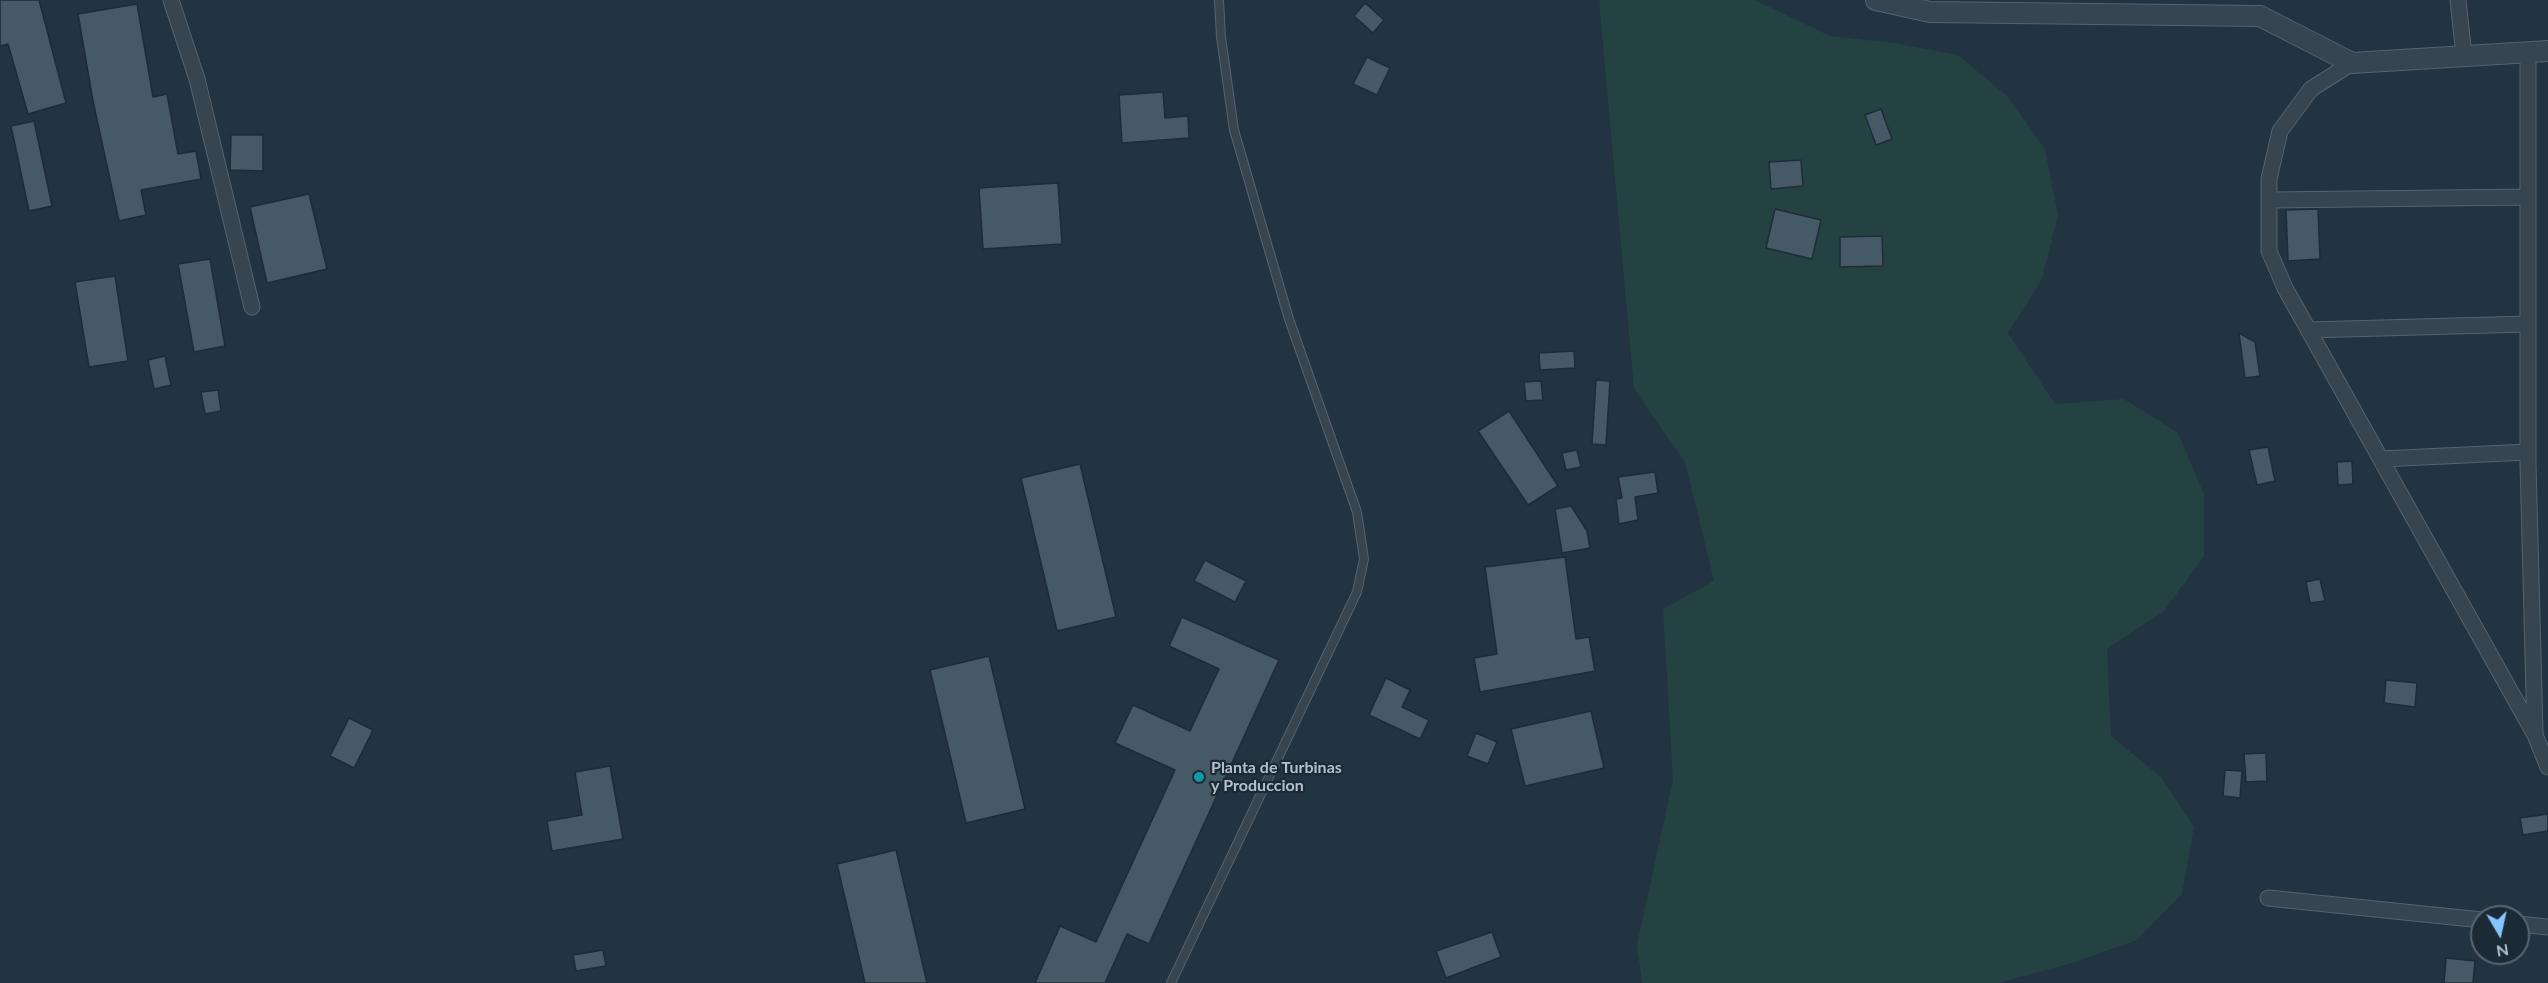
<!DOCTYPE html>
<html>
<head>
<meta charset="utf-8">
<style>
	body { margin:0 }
	#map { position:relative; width:2548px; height:983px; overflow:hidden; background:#223341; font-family:Lato,sans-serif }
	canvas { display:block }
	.north { position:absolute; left:2470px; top:905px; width:60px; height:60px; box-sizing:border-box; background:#1c2a36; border:2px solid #586672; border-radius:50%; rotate:171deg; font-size:16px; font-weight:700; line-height:24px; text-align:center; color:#b3c0cb }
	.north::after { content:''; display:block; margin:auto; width:21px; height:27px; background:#85c4ff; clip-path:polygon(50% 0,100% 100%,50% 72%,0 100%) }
</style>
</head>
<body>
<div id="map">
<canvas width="2548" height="983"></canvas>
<div class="north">N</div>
</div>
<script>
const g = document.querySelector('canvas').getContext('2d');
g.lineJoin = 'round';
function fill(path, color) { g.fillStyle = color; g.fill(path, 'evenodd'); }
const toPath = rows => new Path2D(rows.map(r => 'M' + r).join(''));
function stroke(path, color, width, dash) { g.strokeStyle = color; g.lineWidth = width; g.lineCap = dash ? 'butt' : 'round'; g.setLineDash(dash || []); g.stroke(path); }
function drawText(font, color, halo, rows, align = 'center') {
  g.font = font + ' Lato,sans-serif'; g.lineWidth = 4.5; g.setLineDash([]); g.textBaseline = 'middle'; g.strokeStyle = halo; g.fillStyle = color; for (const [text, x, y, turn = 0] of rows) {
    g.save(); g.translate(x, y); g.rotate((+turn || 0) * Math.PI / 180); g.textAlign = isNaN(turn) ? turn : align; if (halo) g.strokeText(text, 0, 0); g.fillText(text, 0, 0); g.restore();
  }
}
fill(toPath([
	[1599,0,1755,0,1830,36,1894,43,1958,55,2007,96,2045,149,2058,215,2042,279,2008,333,2055,404,2124,399,2178,433,2204,494,2204,556,2164,611,2107,649,2111,736,2161,777,2194,827,2182,894,2137,940,2072,963,1998,983,1642,983,1637,944,1673,780,1663,609,1714,581,1685,462,1634,389]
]), '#254242');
const building = toPath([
	[0,0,39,0,66,103,28,114,8,44,0,46,0,0],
	[1365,3,1384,20,1373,33,1354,16,1365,3],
	[137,4,153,97,167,94,178,154,196,151,201,179,141,190,146,215,119,221,93,101,78,14,137,4],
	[1367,57,1390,68,1377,95,1353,84,1367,57],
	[1163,92,1165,118,1188,116,1189,138,1122,143,1119,95,1163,92],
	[1881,109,1892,139,1876,145,1865,115,1881,109],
	[34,121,52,206,29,211,11,126,34,121],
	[231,135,263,135,263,171,230,170,231,135],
	[1801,160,1803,186,1771,189,1769,162,1801,160],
	[1058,183,1062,244,983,249,979,188,1058,183],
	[309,194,327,269,267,283,250,207,309,194],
	[1775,209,1821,220,1812,259,1766,248,1775,209],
	[2318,209,2320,259,2288,261,2286,210,2318,209],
	[1882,236,1883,266,1840,267,1840,237,1882,236],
	[210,259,225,346,194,352,178,264,210,259],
	[115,276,128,361,89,367,75,282,115,276],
	[2239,333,2255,342,2260,376,2245,378,2239,333],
	[1574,351,1575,368,1540,370,1539,353,1574,351],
	[165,356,171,385,154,389,148,360,165,356],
	[1596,380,1610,381,1606,445,1592,444,1596,380],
	[1541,381,1543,400,1526,401,1524,382,1541,381],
	[218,390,221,411,205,414,201,392,218,390],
	[1509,411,1558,486,1528,505,1478,431,1509,411],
	[2268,447,2275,481,2257,485,2249,450,2268,447],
	[1577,450,1581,467,1566,470,1562,453,1577,450],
	[2352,461,2353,484,2338,485,2337,462,2352,461],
	[1080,464,1116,617,1057,631,1021,478,1080,464],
	[1655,472,1658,493,1635,497,1638,520,1619,524,1616,499,1622,498,1618,477,1655,472],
	[1571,506,1587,531,1590,548,1562,553,1555,509,1571,506],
	[1565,557,1576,639,1589,637,1595,671,1480,692,1474,658,1497,654,1485,567,1565,557],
	[1205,560,1246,581,1235,602,1194,581,1205,560],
	[2320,579,2325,601,2310,603,2306,582,2320,579],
	[1182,617,1279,660,1149,944,1127,934,1105,983,1035,983,1060,926,1096,942,1175,770,1115,743,1133,705,1190,731,1219,669,1169,646,1182,617],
	[989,656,1025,809,966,823,930,670,989,656],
	[1386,678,1410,690,1402,707,1429,720,1420,739,1369,715,1386,678],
	[2386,680,2417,683,2415,707,2384,703,2386,680],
	[1591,711,1604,768,1525,786,1511,729,1591,711],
	[349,718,373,730,354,768,330,756,349,718],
	[1476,733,1497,742,1488,764,1467,756,1476,733],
	[2266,753,2267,781,2246,782,2244,754,2266,753],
	[610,766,623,839,552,851,547,821,582,815,575,772,610,766],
	[2225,770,2242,771,2240,798,2223,796,2225,770],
	[2548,814,2548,831,2523,835,2520,818,2548,814],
	[896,850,927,983,865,983,837,864,896,850],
	[1492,932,1501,957,1446,978,1436,951,1492,932],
	[603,950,606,966,576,971,573,955,603,950],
	[2446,958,2475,961,2473,983,2444,983,2446,958]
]);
fill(building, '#465967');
stroke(building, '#1e2c38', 1.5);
const service = toPath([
	[1171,983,1357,592,1364,559,1357,512,1289,319,1234,130,1221,37,1219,0]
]);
const minor = toPath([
	[171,0,197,79,252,307],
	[2458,0,2464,56],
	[2528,52,2528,463,2535,733],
	[2352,63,2311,89,2280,131,2269,179,2269,251,2285,288,2535,735,2548,767],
	[2269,200,2528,197],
	[2308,330,2528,324],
	[2381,459,2528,452],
	[2268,898,2482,920],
	[2518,924,2548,927]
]);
const tertiary = toPath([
	[1876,0,1930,12,2260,16,2352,63,2548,51]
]);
stroke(service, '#55636e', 10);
stroke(minor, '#55636e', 17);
stroke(tertiary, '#55636e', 22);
stroke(service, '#374551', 8);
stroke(minor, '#374551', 15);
stroke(tertiary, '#374551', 20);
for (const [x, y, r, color] of [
	[1199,777,6,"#0f9aa8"]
]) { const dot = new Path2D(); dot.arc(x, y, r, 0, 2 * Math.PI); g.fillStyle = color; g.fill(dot); stroke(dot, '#1c2a36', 2); }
drawText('bold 16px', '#b3c0cb', '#1c2a36', [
	["Planta de Turbinas",1211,768],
	["y Produccion",1211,786]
], 'left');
</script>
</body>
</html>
